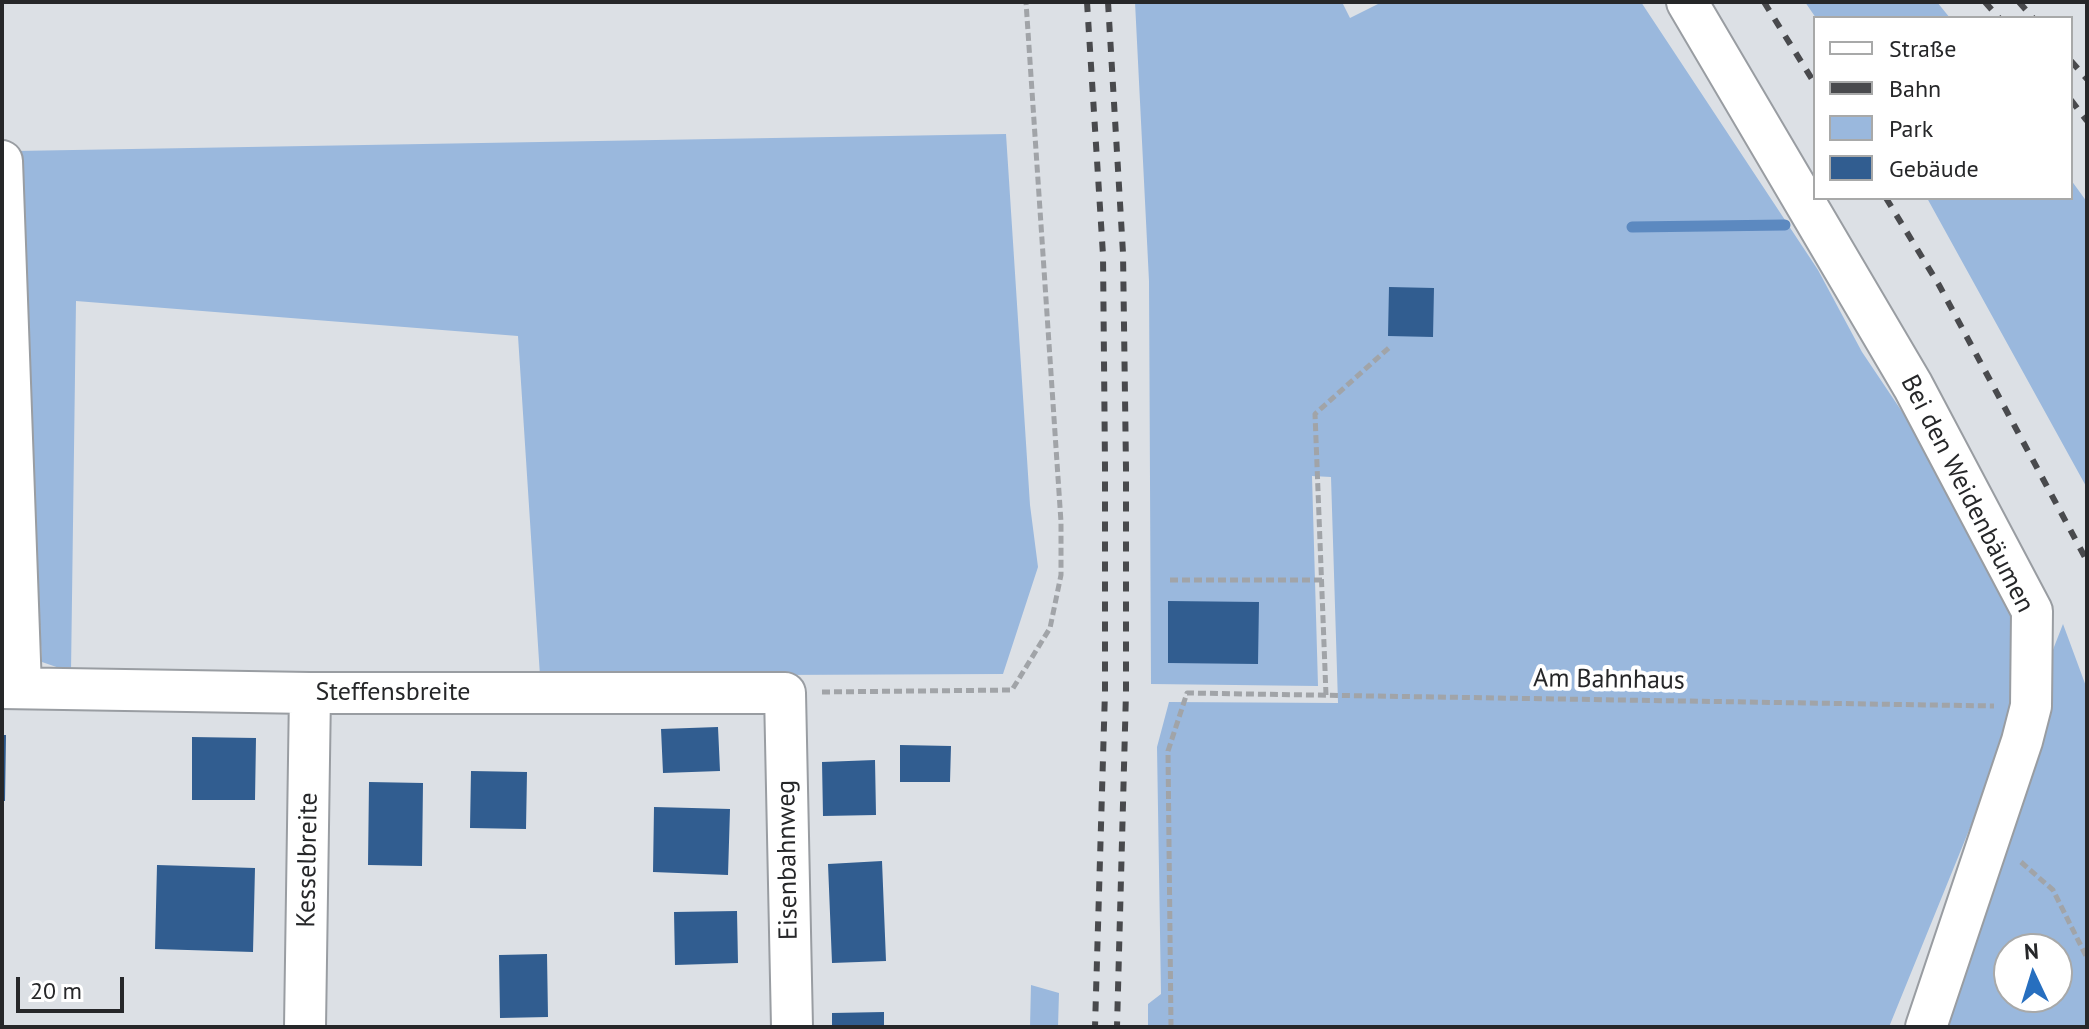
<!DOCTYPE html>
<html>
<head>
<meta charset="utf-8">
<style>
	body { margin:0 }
	#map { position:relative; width:2089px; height:1029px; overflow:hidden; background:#dce0e5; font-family:"PT Sans",sans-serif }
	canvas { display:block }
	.frame { position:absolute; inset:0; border:4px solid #262729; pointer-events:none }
	.legend { position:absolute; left:1813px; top:16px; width:260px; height:184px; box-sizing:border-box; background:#fff; border:2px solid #a8a9a9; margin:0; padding:10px 14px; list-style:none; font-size:24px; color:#262729 }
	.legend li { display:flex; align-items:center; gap:16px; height:40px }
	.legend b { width:40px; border:2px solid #a8a9a9 }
	.north { position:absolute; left:1993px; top:933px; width:80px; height:80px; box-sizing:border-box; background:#fff; border:2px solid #a8a9a9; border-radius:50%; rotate:356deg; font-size:22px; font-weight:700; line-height:32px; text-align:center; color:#262729 }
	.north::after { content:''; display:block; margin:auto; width:28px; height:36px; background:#276fbf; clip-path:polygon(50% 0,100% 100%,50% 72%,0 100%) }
	.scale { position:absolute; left:16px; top:977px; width:108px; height:36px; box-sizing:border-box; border:4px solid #262729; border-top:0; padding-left:10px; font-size:24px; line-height:28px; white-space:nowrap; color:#262729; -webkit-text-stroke:6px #fff; paint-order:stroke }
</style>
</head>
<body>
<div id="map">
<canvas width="2089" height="1029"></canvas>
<div class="frame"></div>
<ul class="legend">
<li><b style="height:10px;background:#fff"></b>Straße</li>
<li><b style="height:10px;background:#494a4d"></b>Bahn</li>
<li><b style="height:22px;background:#9ab8dd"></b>Park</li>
<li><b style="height:22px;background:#315d90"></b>Gebäude</li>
</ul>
<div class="north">N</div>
<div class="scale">20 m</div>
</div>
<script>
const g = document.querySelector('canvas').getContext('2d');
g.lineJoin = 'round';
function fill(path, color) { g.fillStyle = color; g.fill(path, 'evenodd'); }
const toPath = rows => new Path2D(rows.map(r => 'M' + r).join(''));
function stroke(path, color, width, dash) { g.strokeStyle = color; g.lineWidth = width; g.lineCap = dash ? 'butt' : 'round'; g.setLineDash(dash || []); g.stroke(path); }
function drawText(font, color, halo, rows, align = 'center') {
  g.font = font + ' "PT Sans",sans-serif'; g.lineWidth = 8; g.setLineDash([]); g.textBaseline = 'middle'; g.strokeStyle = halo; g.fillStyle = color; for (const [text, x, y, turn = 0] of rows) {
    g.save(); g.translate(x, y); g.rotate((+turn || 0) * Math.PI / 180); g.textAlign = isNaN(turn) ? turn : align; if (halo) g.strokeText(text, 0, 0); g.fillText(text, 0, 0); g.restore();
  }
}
fill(toPath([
	[1135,2,1342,2,1350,18,1382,2,1641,2,1818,270,1862,352,1917,434,2016,611,2013,722,1889,1027,1148,1027,1148,1004,1161,994,1157,747,1169,702,1338,703,1331,477,1312,476,1318,686,1151,684,1149,281],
	[1805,2,1937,2,1950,18,1816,18],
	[1006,134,1030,505,1038,567,1003,674,540,676,518,336,76,301,71,672,42,662,15,151],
	[2071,180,2087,202,2087,488,1927,198,2071,198],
	[2063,624,2087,689,2087,1027,1926,1027,2031,706],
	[2009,949,2057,949,2057,997,2009,997],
	[1031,985,1059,993,1058,1027,1030,1027]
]), '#9ab8dd');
stroke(toPath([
	[1632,227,1785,225]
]), '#5c89c0', 11);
fill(toPath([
	[1389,287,1434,288,1433,337,1388,336],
	[1168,601,1259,602,1258,664,1168,663],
	[718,727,720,771,663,773,661,729],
	[2,735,6,735,5,801,2,801],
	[192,737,256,738,255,800,192,800],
	[900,745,951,746,950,782,900,782],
	[875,760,876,815,823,816,822,762],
	[471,771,527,772,526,829,470,828],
	[369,782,423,783,422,866,368,865],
	[654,807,730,809,728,875,653,872],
	[882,861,886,961,832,963,828,864],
	[157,865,255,868,253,952,155,949],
	[737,911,738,963,675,965,674,912],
	[547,954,548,1017,500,1018,499,955],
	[884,1012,884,1027,832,1027,832,1013]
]), '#315d90');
const street = toPath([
	[1687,2,1913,386,2032,611,2031,706,2022,741,1926,1027],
	[2,161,21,688],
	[2,688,310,693,785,693,792,1027],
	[305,1027,310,693]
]);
stroke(street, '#999da2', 44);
stroke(toPath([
	[1170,580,1322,580],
	[822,692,1012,690,1050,628,1061,575,1061,522,1026,2],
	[1326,695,1315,414,1391,346],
	[2021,862,2053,890,2087,958],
	[1171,1027,1168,751,1187,693,1994,706]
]), '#a1a4a8', 5, [8, 4]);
stroke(street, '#fff', 40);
stroke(toPath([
	[1087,2,1103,255,1105,466,1105,691,1095,1027],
	[1108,2,1123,253,1126,468,1126,692,1117,1027],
	[1764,2,1815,84],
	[1985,2,1999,18],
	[2019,2,2033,18],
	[2071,61,2087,79],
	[2071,100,2087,121],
	[1886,198,1939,285,2087,561]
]), '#494a4d', 6, [10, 10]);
drawText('26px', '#262729', '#fff', [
	["Bei den Weidenbäumen",1967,494,63],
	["Am Bahnhaus",1609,680,1],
	["Steffensbreite",393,693],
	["Kesselbreite",308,860,-89],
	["Eisenbahnweg",788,860,-91]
]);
</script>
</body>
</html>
